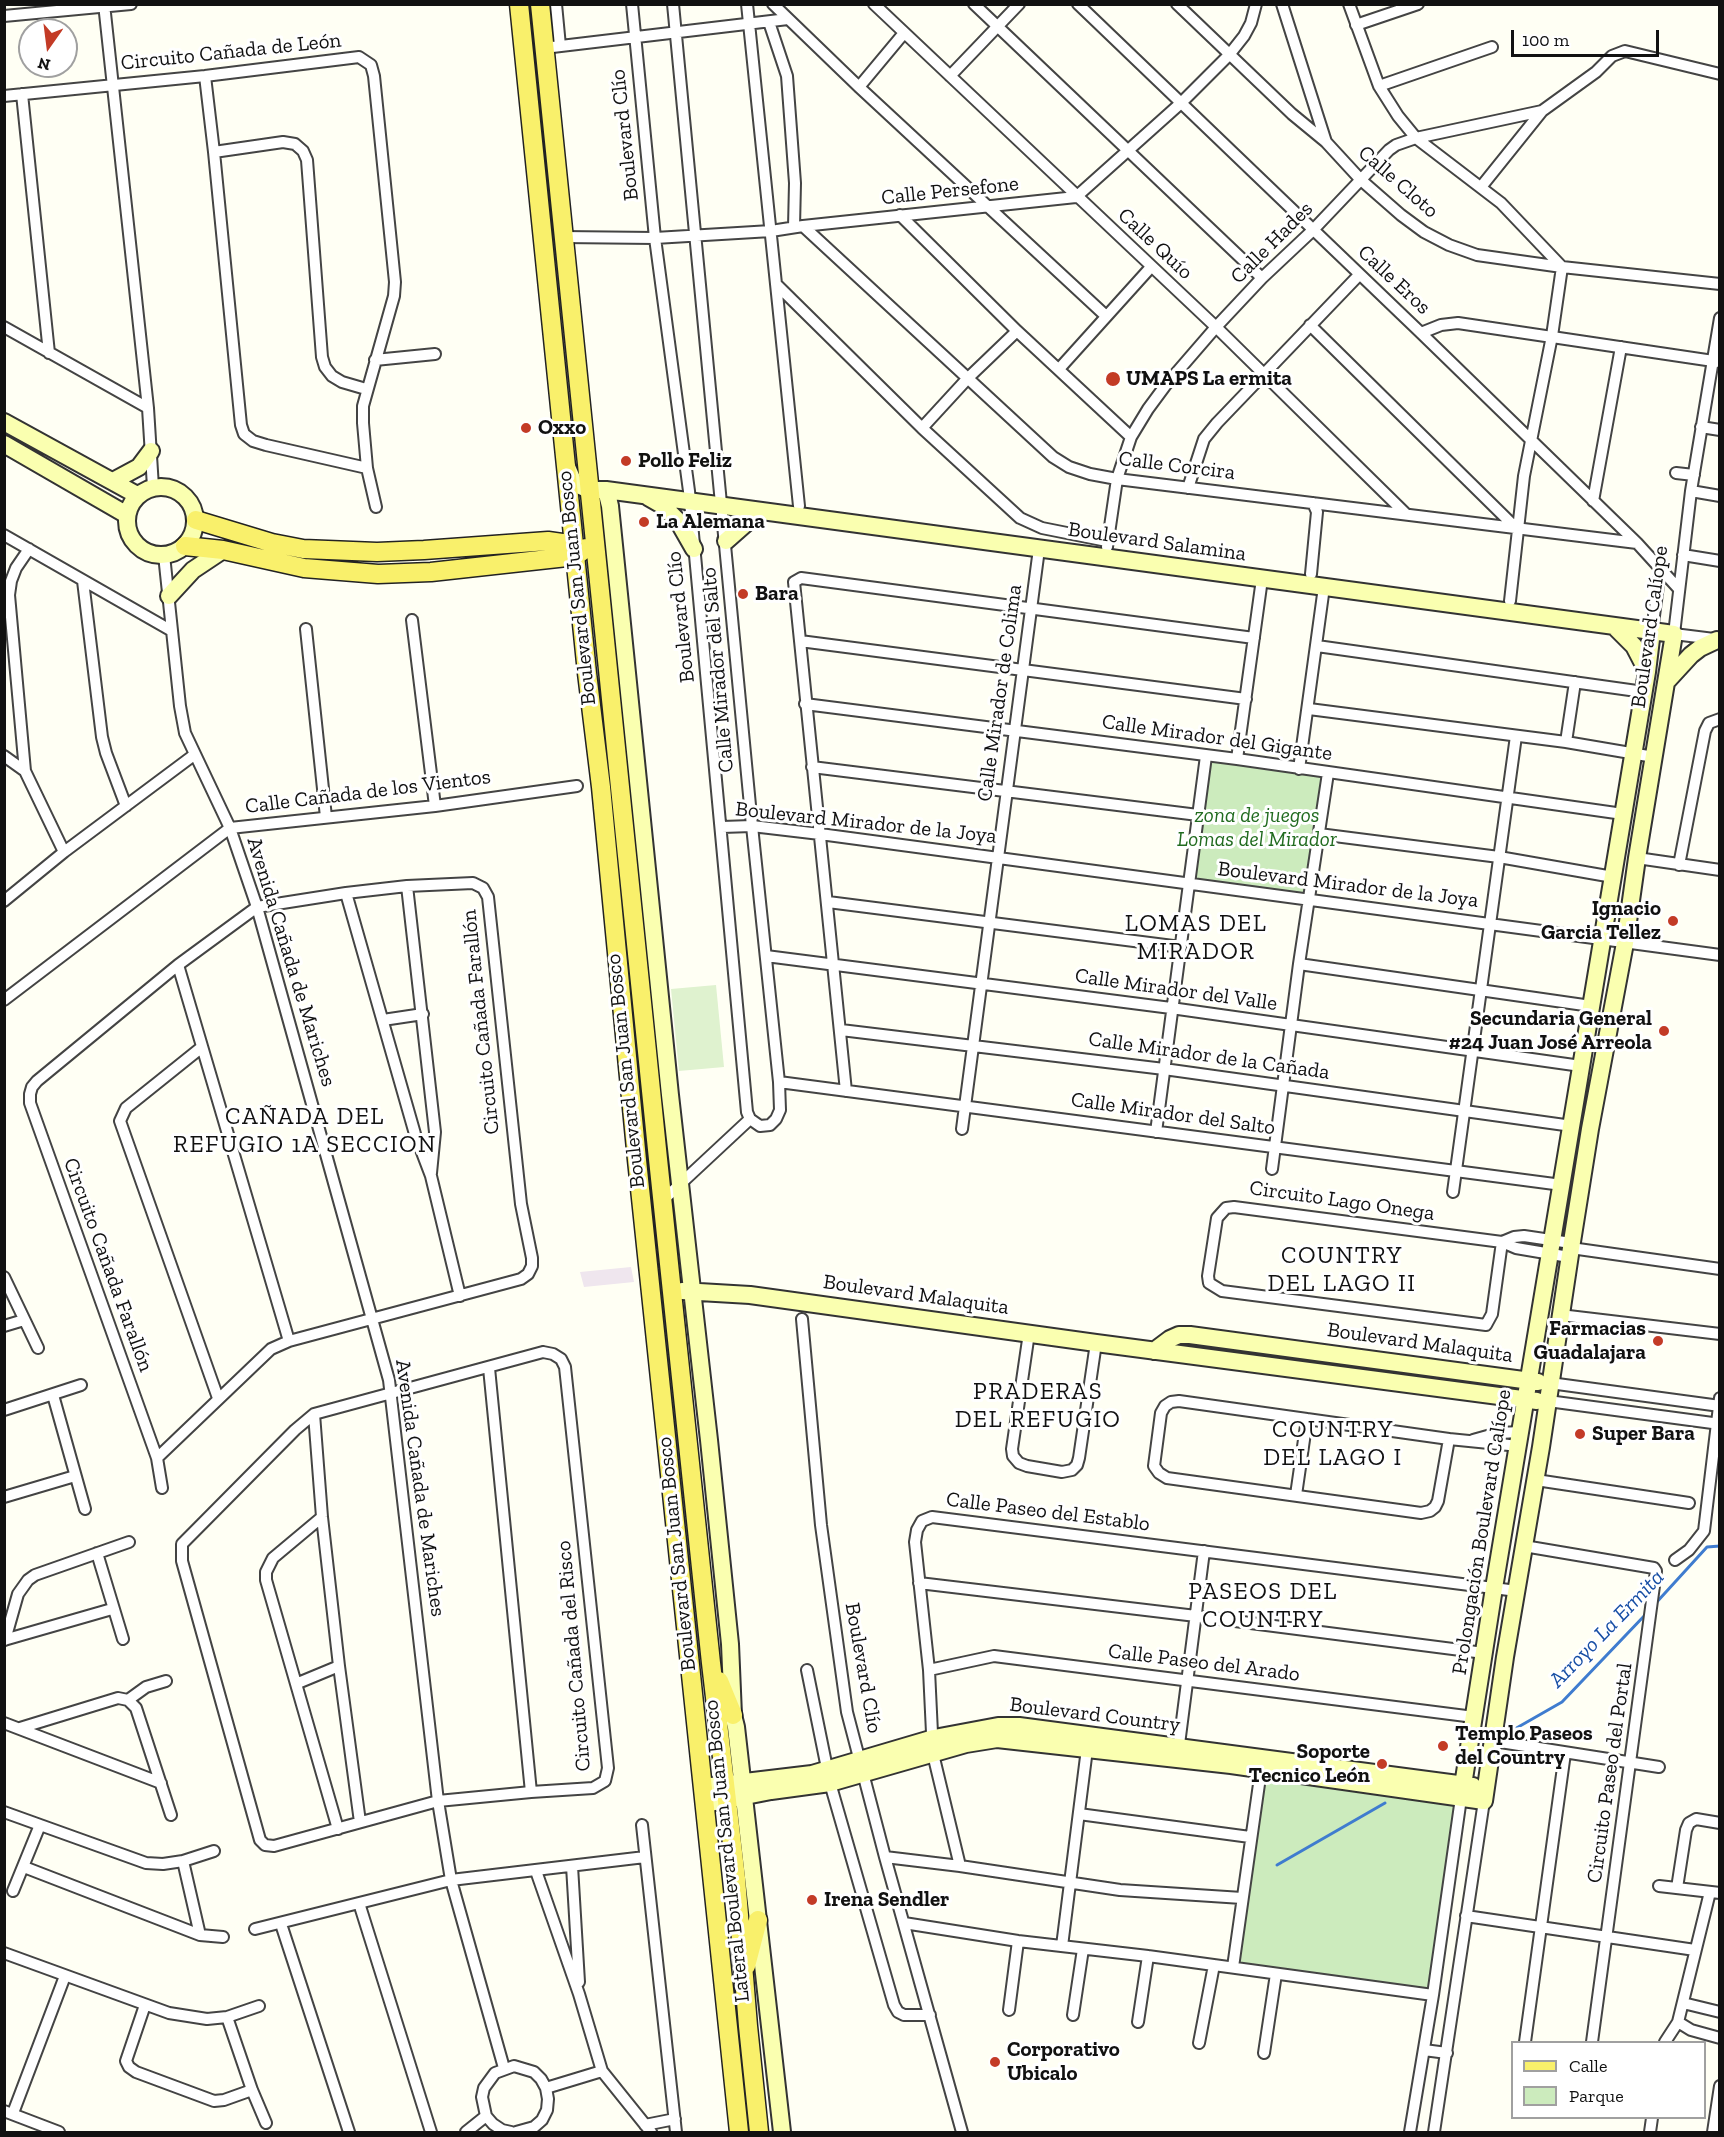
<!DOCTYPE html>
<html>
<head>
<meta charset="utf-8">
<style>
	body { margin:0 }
	#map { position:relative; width:1724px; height:2137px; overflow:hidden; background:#fffff4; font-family:"Zilla Slab",serif }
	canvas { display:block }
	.frame { position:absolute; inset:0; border:6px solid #111; pointer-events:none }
	.legend { position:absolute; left:1511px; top:2041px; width:195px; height:78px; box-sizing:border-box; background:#fff; border:2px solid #a0a0a0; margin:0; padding:8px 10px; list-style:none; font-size:18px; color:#111 }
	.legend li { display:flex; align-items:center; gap:12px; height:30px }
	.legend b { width:30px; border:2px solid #a0a0a0 }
	.north { position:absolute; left:18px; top:18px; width:60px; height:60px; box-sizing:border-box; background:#fff; border:2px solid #a0a0a0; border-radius:50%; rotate:194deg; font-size:16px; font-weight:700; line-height:24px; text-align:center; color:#111 }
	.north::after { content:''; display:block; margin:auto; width:21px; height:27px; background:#c33b26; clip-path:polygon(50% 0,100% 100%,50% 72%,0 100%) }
	.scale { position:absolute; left:1511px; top:30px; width:148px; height:27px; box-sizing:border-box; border:3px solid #111; border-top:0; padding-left:8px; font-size:18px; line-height:21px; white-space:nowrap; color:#111; -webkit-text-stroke:4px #fff; paint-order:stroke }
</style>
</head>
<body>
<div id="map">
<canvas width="1724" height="2137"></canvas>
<div class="frame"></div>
<ul class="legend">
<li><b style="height:8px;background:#f9f06b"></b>Calle</li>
<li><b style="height:16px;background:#ccebbd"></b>Parque</li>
</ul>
<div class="north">N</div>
<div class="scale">100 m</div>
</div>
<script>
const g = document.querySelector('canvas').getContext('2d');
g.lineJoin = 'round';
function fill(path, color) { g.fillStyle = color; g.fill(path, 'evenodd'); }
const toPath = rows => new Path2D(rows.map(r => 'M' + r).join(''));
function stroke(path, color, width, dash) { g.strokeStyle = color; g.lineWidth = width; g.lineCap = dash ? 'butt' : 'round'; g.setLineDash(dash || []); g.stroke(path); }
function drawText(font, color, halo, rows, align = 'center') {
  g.font = font + ' "Zilla Slab",serif'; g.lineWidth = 6; g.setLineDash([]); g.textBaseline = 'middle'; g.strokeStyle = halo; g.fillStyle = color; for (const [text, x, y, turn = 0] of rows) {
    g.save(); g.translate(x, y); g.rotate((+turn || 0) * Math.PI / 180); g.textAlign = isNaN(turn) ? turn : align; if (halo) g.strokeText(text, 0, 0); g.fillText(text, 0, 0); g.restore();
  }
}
fill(toPath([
	[631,1267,634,1282,584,1287,580,1272]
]), '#efe6ee');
fill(toPath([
	[1205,755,1326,771,1308,900,1188,886],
	[1265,1773,1457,1801,1429,1988,1239,1963]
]), '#ccebbd');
fill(toPath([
	[716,985,724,1067,679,1071,671,989]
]), '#dff2cf');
stroke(toPath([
	[1655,1604,1707,1547,1720,1546],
	[1513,1730,1562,1702,1646,1614],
	[1277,1865,1385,1803]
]), '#3f7ccf', 3);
const street = toPath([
	[104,4,148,408,153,487],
	[556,4,560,46],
	[632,4,655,238,689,491,747,1112,750,1119],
	[673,4,752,826,779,1082,780,1110,776,1119,770,1125,760,1126,750,1119],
	[747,4,799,506],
	[773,4,859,87,1106,316],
	[874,4,1216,327,1406,514],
	[974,4,1262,278],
	[1078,4,1421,333,1637,543,1678,588],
	[1177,4,1292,114,1326,142,1361,180,1401,215,1424,232,1449,245,1477,255,1562,267,1720,284],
	[1282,4,1326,142],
	[1349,4,1379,86,1398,116,1416,138,1501,203,1562,267,1552,336,1524,476,1510,601],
	[4,16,131,4],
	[769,22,787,76,795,183,794,227],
	[1356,25,1418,4],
	[544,48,788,19],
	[205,76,214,152,241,425,244,434,253,441,266,445,367,468],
	[950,76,1019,4],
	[1379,86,1492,47],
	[859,87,904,33],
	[22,94,49,353],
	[4,96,205,76,359,57,371,65,374,76,395,282,394,296,363,406,363,423,367,468,376,507],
	[214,152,283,142,295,144,303,151,307,160,322,357,325,367,332,376,342,382,366,389],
	[1481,187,1542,111],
	[900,215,1017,331,1131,437],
	[803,226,1053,457,1069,467,1090,474,1117,479,1637,543],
	[562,237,655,238,771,231,803,226,1076,197,1181,103,1229,55,1244,36,1251,23,1256,4],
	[776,284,922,428,1020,518,1042,528,1107,541],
	[1310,325,1517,529],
	[4,327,148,408],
	[1421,333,1441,325,1458,323,1720,362],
	[375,360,435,354],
	[1059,369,1151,267],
	[1701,427,1720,430],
	[922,428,968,378,1017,331],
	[1676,473,1694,475],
	[1188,488,1204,439,1217,423,1359,275],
	[1691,491,1720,496],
	[1593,501,1621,347],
	[4,535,172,631],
	[1107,547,1117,479,1131,437,1148,409,1165,386,1216,327,1262,278,1312,231,1389,150,1396,145,1416,138,1542,111,1596,72,1612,56,1625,51,1720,74],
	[29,549,16,568,11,581,9,595,25,771,64,852],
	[164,555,180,706,185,733,230,828,257,907,389,1380,438,1801,451,1880,504,2068],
	[1683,555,1720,561],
	[1311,574,1317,512,1313,503],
	[83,581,102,737,106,753,126,806],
	[412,620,435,806],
	[306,629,326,817],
	[1652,631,1660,570],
	[1714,639,1674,634,1691,491,1720,318],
	[800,641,1246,699],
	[1317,646,1644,692],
	[805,704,1237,759,1623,814],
	[1309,709,1566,742,1654,757],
	[1566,742,1575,682],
	[4,756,25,771],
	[1237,759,1262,579],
	[812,767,1198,815],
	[1299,769,1324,587],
	[722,827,752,826,820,834,1720,955],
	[1319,834,1499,857,1613,877],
	[1637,858,1720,870],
	[1679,865,1705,731,1709,723,1720,719],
	[407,886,435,1132,431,1173],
	[346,893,415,1134,431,1176,460,1296],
	[4,901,64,852,194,755],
	[828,902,1181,947],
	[766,956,1171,1008,1581,1066],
	[1299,964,1591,1006],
	[178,965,289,1341],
	[4,1000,230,828,435,806,577,786],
	[383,1020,423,1014],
	[841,1030,1164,1069,1572,1126],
	[202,1047,126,1108,120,1121,218,1398],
	[779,1082,1562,1185],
	[846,1091,794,582,801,578,1254,638],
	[962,1129,1039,549],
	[1156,1132,1206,756],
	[1272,1169,1299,964,1328,773],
	[1453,1192,1516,736],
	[662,1201,750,1119],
	[1502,1242,1492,1314,1486,1325,1222,1291,1209,1283,1208,1276,1217,1218,1226,1208,1234,1207,1502,1242,1516,1248,1569,1257],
	[1502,1242,1514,1237,1524,1236,1571,1243],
	[1571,1248,1720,1269],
	[4,1277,38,1348],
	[1560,1315,1720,1334],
	[802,1319,821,1525,847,1712,885,1857,962,2132],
	[4,1326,24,1320],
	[1029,1333,1012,1449,1013,1456,1019,1463,1027,1466,1062,1472,1072,1470,1077,1465,1079,1458,1096,1343],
	[543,1352,553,1354,561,1359,565,1367,608,1768,605,1781,593,1788,531,1792,438,1801,274,1846,265,1845,260,1840,182,1561,182,1544,295,1430,314,1414,543,1352],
	[489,1368,531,1792],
	[1550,1383,1720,1406],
	[53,1395,85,1509],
	[1548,1401,1720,1424],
	[4,1410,81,1385],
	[314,1414,322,1517,339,1666,360,1822],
	[1449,1439,1438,1501,1435,1507,1430,1511,1421,1513,1167,1478,1159,1473,1154,1466,1161,1413,1165,1406,1171,1402,1179,1401,1449,1439,1519,1446],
	[1473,1440,1498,1433,1521,1432],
	[157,1458,271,1349,289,1341,521,1279,528,1274,532,1266,532,1258,521,1204,488,897,483,888,473,883,407,886,346,893,257,907,178,965,37,1081,32,1087,30,1094,30,1103,157,1458,162,1488],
	[1536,1480,1689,1503],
	[1296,1495,1307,1419],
	[4,1497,75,1476],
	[322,1517,273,1558,266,1572,266,1580,338,1829],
	[1524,1546,1654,1568,1656,1571,1592,2042],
	[97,1553,123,1639],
	[1675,1560,1689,1550,1704,1531,1720,1398],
	[919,1583,1196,1616,1484,1653],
	[4,1640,112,1609],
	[5,1640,18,1594,28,1580,35,1575,129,1542],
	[807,1670,830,1783,894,2005,898,2012,904,2015,930,2015],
	[929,1670,994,1656,1474,1717],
	[298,1683,339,1666],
	[128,1700,146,1687,166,1681],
	[4,1723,161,1783],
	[20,1728,118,1698,128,1700,136,1708,171,1815],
	[1494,1741,1659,1767],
	[1178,1752,1204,1551],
	[4,1812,146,1863,163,1864,183,1861,214,1851],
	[1079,1814,1250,1837],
	[642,1825,676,2132],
	[885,1857,960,1866,1120,1890,1242,1898],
	[183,1861,200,1935],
	[572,1866,579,1982],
	[960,1866,933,1754,929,1670,915,1542,917,1530,922,1521,932,1517,1517,1591],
	[24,1867,200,1935,223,1937],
	[536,1871,579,1994,602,2071,651,2132],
	[1659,1886,1720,1893],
	[1677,1888,1686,1830,1689,1823,1696,1819,1720,1823],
	[13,1891,40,1825],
	[359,1903,431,2132],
	[1466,1916,1695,1950],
	[904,1923,1018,1941,1148,1956,1433,1995],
	[281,1924,349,2132],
	[255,1929,451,1880,645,1857],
	[1062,1946,1087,1749],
	[4,1953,169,2013,207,2019,227,2017,259,2006],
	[1233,1967,1261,1770],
	[1683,2003,1720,2012],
	[145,2005,126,2061,129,2067,136,2072,214,2101,224,2100,252,2090],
	[1009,2010,1018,1941],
	[1073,2015,1083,1949],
	[227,2017,252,2090,266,2123],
	[1138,2022,1148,1956],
	[1678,2022,1691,2030,1720,2038],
	[1525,2042,1565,1753],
	[1665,2042,1678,2022,1710,1892],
	[1199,2043,1214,1965],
	[1424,2050,1447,2053],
	[1264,2053,1276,1974],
	[546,2088,602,2071],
	[4,2111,59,2132],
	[13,2113,65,1976],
	[645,2125,675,2119],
	[466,2132,486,2116],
	[511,2132,502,2130,493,2124,486,2116,482,2097,484,2088,495,2073,514,2066,534,2072,541,2079,546,2088,548,2099,547,2110,542,2120,534,2127,516,2132],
	[1410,2132,1433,1995,1461,1798],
	[1434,2132,1484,1801],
	[1650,2132,1652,2118],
	[1713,2132,1720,2086]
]);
const secondary = toPath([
	[4,422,137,495],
	[4,444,127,515],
	[567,467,574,483,589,490,606,490,1674,634,1637,858,1625,943,1590,1129,1571,1248,1541,1447,1505,1657,1484,1801,1231,1765,997,1739,966,1744,830,1783,771,1791,705,1804],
	[113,481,139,467,151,451],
	'127 521a34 34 0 1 1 68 0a34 34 0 1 1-68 0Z',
	[606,490,610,506,670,1095,709,1440,730,1644,733,1715,736,1727,782,2132],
	[648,497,662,505,678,521,694,549],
	[726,541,760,511],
	[169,596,193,570,223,550],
	[1615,627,1634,646,1647,671],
	[1668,680,1691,655,1700,648,1717,640],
	[682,1291,750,1295,1096,1343,1537,1401],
	[1154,1351,1170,1339,1179,1335,1190,1335,1538,1382],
	[703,1787,812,1774,934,1738,998,1726,1019,1726,1473,1786],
	[1461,1798,1494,1588,1647,672,1652,631]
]);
const primary = toPath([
	[519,4,587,673,601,787,637,1160,739,2132],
	[540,4,658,1159,711,1663,736,1878,748,2026,759,2132],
	[196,520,272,543,303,549,377,552,424,550,548,541,569,544,584,550],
	[185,546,223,550,304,568,378,574,431,572,576,556,586,548],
	[719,1681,733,1715],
	[746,1966,758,1920]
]);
stroke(street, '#444', 14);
stroke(secondary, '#333', 20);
stroke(primary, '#222', 21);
stroke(street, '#fff', 10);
stroke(secondary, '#faffb0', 16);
stroke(primary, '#f9f06b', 18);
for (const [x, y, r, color] of [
	[1113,379,8,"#c33b26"],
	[526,428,6,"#c33b26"],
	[626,461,6,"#c33b26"],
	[644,522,6,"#c33b26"],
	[743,594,6,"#c33b26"],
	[1673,921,6,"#c33b26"],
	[1664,1031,6,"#c33b26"],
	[1658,1341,6,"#c33b26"],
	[1580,1434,6,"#c33b26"],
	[1443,1746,6,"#c33b26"],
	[1382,1764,6,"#c33b26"],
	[812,1900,6,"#c33b26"],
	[995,2062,6,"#c33b26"]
]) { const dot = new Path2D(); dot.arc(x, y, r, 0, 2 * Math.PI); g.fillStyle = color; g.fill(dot); stroke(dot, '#fff', 2); }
drawText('21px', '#111', '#fff', [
	["Circuito Cañada de León",231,52,-6],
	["Boulevard Clío",625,135,-96],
	["Calle Cloto",1398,182,41],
	["Calle Persefone",950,191,-6],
	["Calle Hades",1272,243,-45],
	["Calle Quío",1155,244,43],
	["Calle Eros",1394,280,43],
	["Calle Corcira",1177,466,7],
	["Boulevard Salamina",1157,542,8],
	["Boulevard San Juan Bosco",577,588,-96],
	["Boulevard Clío",681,617,-96],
	["Boulevard Calíope",1650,627,-82],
	["Calle Mirador del Salto",718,670,-95],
	["Calle Mirador de Colima",1000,693,-82],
	["Calle Mirador del Gigante",1217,738,8],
	["Calle Cañada de los Vientos",368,792,-7],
	["Boulevard Mirador de la Joya",866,823,6],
	["Boulevard Mirador de la Joya",1348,885,7],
	["Avenida Cañada de Mariches",291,962,73],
	["Calle Mirador del Valle",1176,990,8],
	["Circuito Cañada Farallón",481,1022,-96],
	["Calle Mirador de la Cañada",1209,1056,8],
	["Boulevard San Juan Bosco",626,1071,-96],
	["Calle Mirador del Salto",1173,1114,8],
	["Circuito Lago Onega",1342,1201,8],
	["Circuito Cañada Farallón",108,1265,70],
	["Boulevard Malaquita",916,1295,8],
	["Boulevard Malaquita",1420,1343,8],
	["Avenida Cañada de Mariches",420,1488,82],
	["Calle Paseo del Establo",1048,1512,7],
	["Prolongación Boulevard Calíope",1482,1532,-81],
	["Boulevard San Juan Bosco",677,1554,-96],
	["Circuito Cañada del Risco",574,1656,-95],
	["Calle Paseo del Arado",1204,1663,7],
	["Boulevard Clío",863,1668,80],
	["Boulevard Country",1095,1715,7],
	["Circuito Paseo del Portal",1610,1773,-82],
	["Lateral Boulevard San Juan Bosco",727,1851,-96]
]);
drawText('bold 21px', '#111', '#fff', [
	["UMAPS La ermita",1126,379],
	["Oxxo",538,428],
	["Pollo Feliz",638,461],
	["La Alemana",656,522],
	["Bara",755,594],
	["Ignacio",1661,909,"right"],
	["Garcia Tellez",1661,933,"right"],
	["Secundaria General",1652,1019,"right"],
	["#24 Juan José Arreola",1652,1043,"right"],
	["Farmacias",1646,1329,"right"],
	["Guadalajara",1646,1353,"right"],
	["Super Bara",1592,1434],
	["Templo Paseos",1455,1734],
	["del Country",1455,1758],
	["Soporte",1370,1752,"right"],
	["Tecnico León",1370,1776,"right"],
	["Irena Sendler",824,1900],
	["Corporativo",1007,2050],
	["Ubicalo",1007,2074]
], 'left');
drawText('italic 21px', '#216b1f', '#fff', [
	["zona de juegos",1257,816],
	["Lomas del Mirador",1257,840]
]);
drawText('italic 22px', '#174ea5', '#fff', [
	["Arroyo La Ermita",1607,1629,-46]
]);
g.letterSpacing = '1.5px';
drawText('24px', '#111', '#fff', [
	["LOMAS DEL",1196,924],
	["MIRADOR",1196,952],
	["CAÑADA DEL",305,1117],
	["REFUGIO 1A SECCION",305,1145],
	["COUNTRY",1342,1256],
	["DEL LAGO II",1342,1284],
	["PRADERAS",1038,1392],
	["DEL REFUGIO",1038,1420],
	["COUNTRY",1333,1430],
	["DEL LAGO I",1333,1458],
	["PASEOS DEL",1263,1592],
	["COUNTRY",1263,1620]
]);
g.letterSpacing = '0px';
</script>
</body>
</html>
